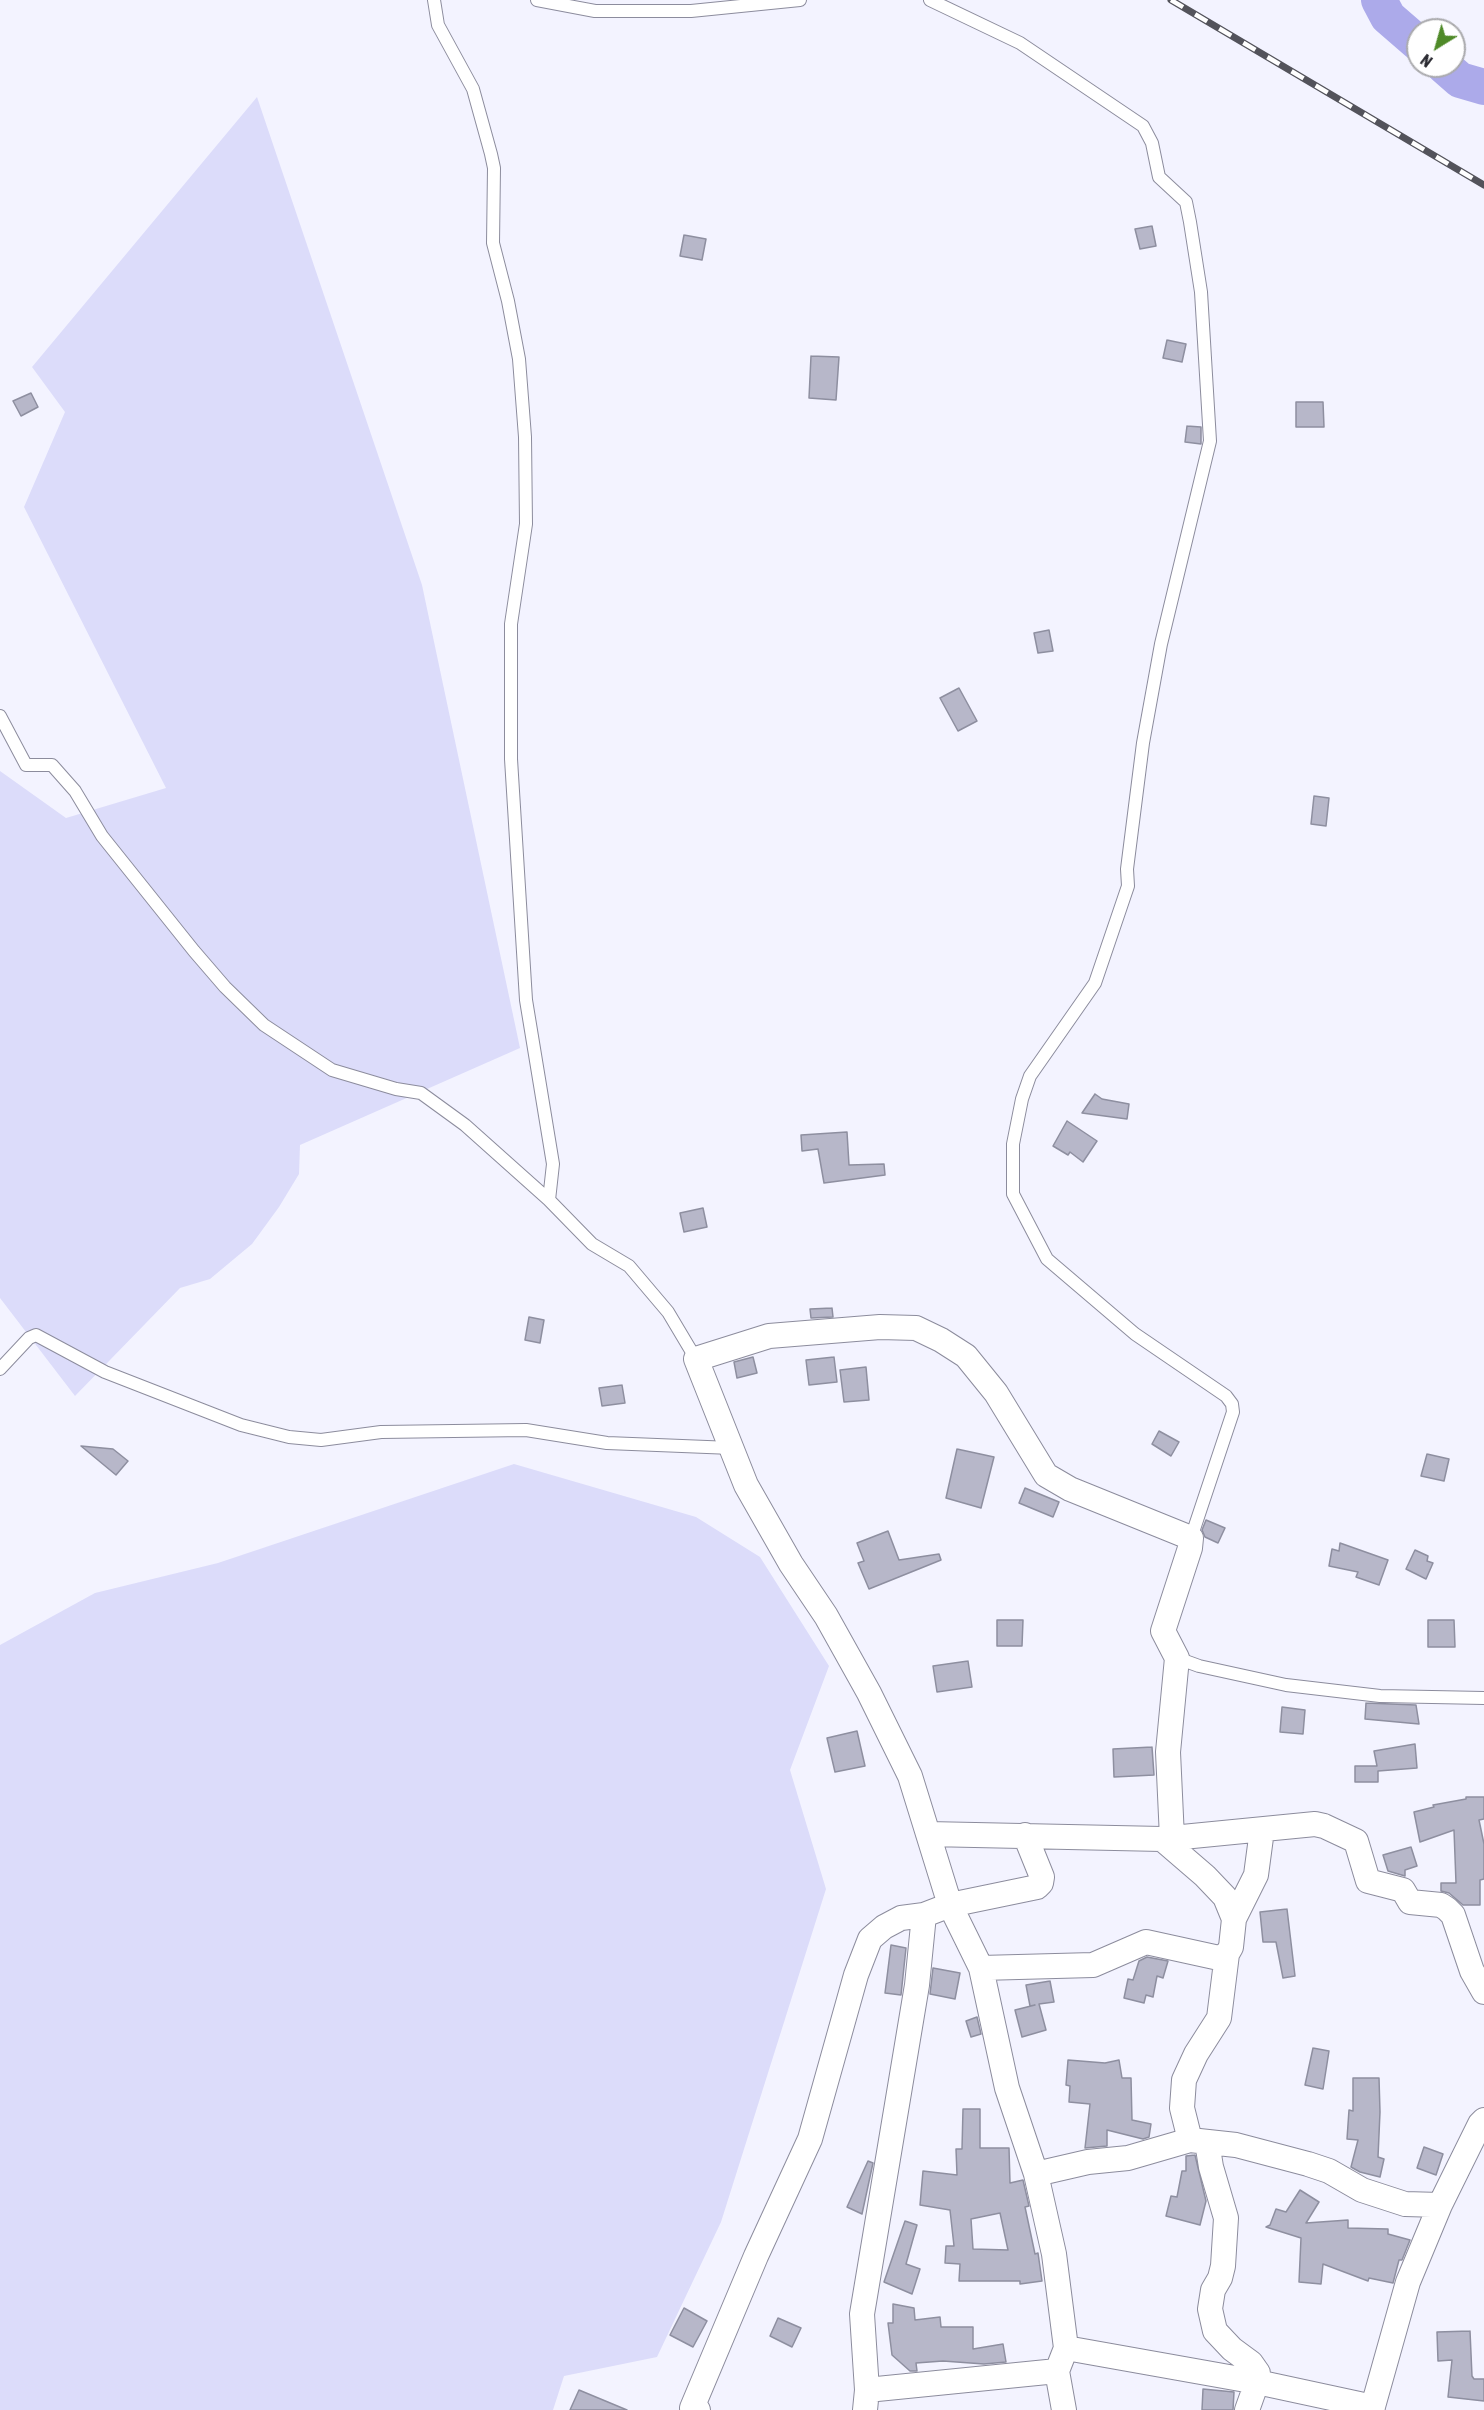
<!DOCTYPE html>
<html>
<head>
<meta charset="utf-8">
<style>
	body { margin:0 }
	#map { position:relative; width:1484px; height:2410px; overflow:hidden; background:#f3f3ff; font-family:"Asap Condensed",sans-serif }
	canvas { display:block }
	.north { position:absolute; left:1406px; top:18px; width:60px; height:60px; box-sizing:border-box; background:#fff; border:2px solid #aaaaad; border-radius:50%; rotate:217deg; font-size:16px; font-weight:700; line-height:24px; text-align:center; color:#2a2a31 }
	.north::after { content:''; display:block; margin:auto; width:21px; height:27px; background:#4f8a28; clip-path:polygon(50% 0,100% 100%,50% 72%,0 100%) }
</style>
</head>
<body>
<div id="map">
<canvas width="1484" height="2410"></canvas>
<div class="north">N</div>
</div>
<script>
const g = document.querySelector('canvas').getContext('2d');
g.lineJoin = 'round';
function fill(path, color) { g.fillStyle = color; g.fill(path, 'evenodd'); }
const toPath = rows => new Path2D(rows.map(r => 'M' + r).join(''));
function stroke(path, color, width, dash) { g.strokeStyle = color; g.lineWidth = width; g.lineCap = dash ? 'butt' : 'round'; g.setLineDash(dash || []); g.stroke(path); }
fill(toPath([
	[257,97,422,585,520,1048,300,1145,299,1174,279,1207,252,1244,210,1279,180,1288,75,1396,0,1298,0,771,66,818,166,788,24,507,65,412,32,367],
	[514,1464,696,1517,760,1557,829,1666,790,1770,826,1889,721,2222,657,2357,564,2376,553,2410,0,2410,0,1645,95,1593,218,1563]
]), '#dcdcfa');
stroke(toPath([
	[1379,0,1388,17,1418,43],
	[1444,66,1460,80,1484,87]
]), '#acaaea', 36);
const building = toPath([
	[1152,226,1156,246,1140,249,1135,229,1152,226],
	[684,235,706,239,702,260,680,256,684,235],
	[1167,340,1186,344,1182,362,1163,358,1167,340],
	[811,356,839,357,836,400,809,398,811,356],
	[31,393,38,407,21,416,13,401,31,393],
	[1296,402,1323,402,1324,427,1296,427,1296,402],
	[1187,426,1201,427,1201,444,1185,442,1187,426],
	[1049,630,1053,651,1038,653,1034,633,1049,630],
	[959,688,977,721,958,731,940,698,959,688],
	[1314,796,1329,798,1326,826,1311,824,1314,796],
	[1095,1094,1102,1099,1129,1104,1127,1119,1082,1113,1095,1094],
	[1067,1121,1097,1141,1083,1162,1070,1152,1068,1155,1053,1146,1067,1121],
	[847,1132,849,1165,884,1164,885,1175,824,1183,818,1149,802,1151,801,1135,847,1132],
	[703,1208,707,1227,684,1232,680,1213,703,1208],
	[832,1308,833,1317,811,1318,810,1309,832,1308],
	[529,1317,544,1320,540,1343,525,1340,529,1317],
	[753,1357,757,1373,737,1378,734,1362,753,1357],
	[834,1357,837,1382,809,1385,806,1360,834,1357],
	[866,1367,869,1400,844,1402,840,1370,866,1367],
	[622,1385,625,1403,602,1406,599,1388,622,1385],
	[1159,1431,1179,1442,1171,1456,1152,1444,1159,1431],
	[81,1446,113,1449,128,1461,116,1475,81,1446],
	[957,1449,994,1457,981,1508,946,1498,957,1449],
	[1427,1454,1449,1459,1444,1481,1421,1476,1427,1454],
	[1025,1488,1059,1502,1053,1517,1019,1503,1025,1488],
	[1206,1520,1225,1528,1218,1543,1205,1537,1202,1530,1206,1520],
	[888,1531,899,1560,939,1554,941,1560,869,1589,858,1563,864,1561,857,1543,888,1531],
	[1340,1543,1388,1560,1379,1585,1356,1577,1358,1572,1329,1566,1332,1549,1339,1551,1340,1543],
	[1415,1550,1428,1556,1427,1561,1433,1563,1426,1579,1406,1569,1415,1550],
	[997,1620,1023,1620,1022,1646,997,1646,997,1620],
	[1428,1620,1454,1620,1455,1647,1428,1647,1428,1620],
	[968,1661,972,1687,937,1692,933,1666,968,1661],
	[1366,1703,1416,1705,1419,1724,1365,1719,1366,1703],
	[1282,1707,1305,1710,1303,1734,1280,1732,1282,1707],
	[857,1731,865,1766,835,1772,827,1738,857,1731],
	[1415,1744,1417,1768,1378,1771,1378,1782,1355,1782,1355,1766,1377,1766,1374,1751,1415,1744],
	[1152,1747,1154,1775,1114,1777,1113,1749,1152,1747],
	[1466,1797,1484,1797,1484,1819,1479,1820,1484,1844,1484,1879,1480,1880,1480,1905,1463,1905,1449,1893,1441,1891,1441,1883,1456,1883,1454,1830,1420,1842,1414,1812,1434,1807,1433,1805,1466,1799,1466,1797],
	[1411,1847,1417,1866,1405,1870,1405,1876,1388,1871,1383,1855,1411,1847],
	[1287,1909,1295,1976,1283,1978,1276,1942,1263,1942,1260,1912,1287,1909],
	[891,1945,906,1948,901,1995,885,1993,891,1945],
	[1147,1957,1168,1961,1163,1978,1157,1976,1153,1997,1146,1995,1144,2003,1124,1998,1128,1979,1133,1980,1139,1961,1147,1957],
	[933,1968,960,1973,955,1999,930,1994,933,1968],
	[1050,1981,1054,2002,1039,2004,1046,2030,1022,2037,1015,2010,1035,2005,1030,2006,1026,1985,1050,1981],
	[977,2017,981,2034,971,2037,966,2021,977,2017],
	[1313,2048,1329,2051,1323,2089,1305,2085,1313,2048],
	[1068,2060,1105,2063,1119,2060,1122,2078,1131,2078,1132,2120,1151,2124,1149,2137,1143,2139,1107,2130,1107,2146,1085,2148,1090,2104,1069,2102,1070,2086,1066,2085,1068,2060],
	[1353,2078,1379,2078,1380,2112,1378,2157,1384,2159,1380,2177,1360,2172,1351,2167,1358,2140,1347,2139,1349,2110,1353,2111,1353,2078],
	[963,2109,980,2109,980,2148,1009,2148,1010,2183,1023,2180,1029,2206,1025,2207,1035,2254,1038,2253,1042,2281,1020,2284,1020,2281,959,2281,960,2264,945,2263,946,2246,954,2246,950,2210,920,2205,923,2171,957,2175,956,2149,962,2149,963,2109],
	[1000,2213,1008,2250,973,2249,971,2219,1000,2213],
	[1424,2147,1443,2154,1436,2175,1417,2168,1424,2147],
	[1195,2155,1206,2201,1200,2225,1166,2216,1171,2196,1177,2197,1182,2171,1186,2171,1186,2156,1195,2155],
	[868,2161,873,2163,862,2214,847,2207,868,2161],
	[1300,2190,1319,2202,1306,2223,1348,2220,1348,2228,1388,2229,1388,2234,1410,2240,1402,2260,1399,2260,1393,2283,1369,2278,1368,2281,1323,2264,1321,2284,1299,2282,1301,2238,1266,2227,1270,2225,1276,2209,1286,2212,1300,2190],
	[905,2221,917,2225,906,2264,920,2269,912,2294,884,2282,905,2221],
	[893,2304,914,2308,915,2320,940,2317,941,2327,973,2327,973,2349,1003,2344,1006,2362,984,2364,943,2361,916,2363,917,2371,910,2371,892,2355,888,2323,893,2323,893,2304],
	[684,2308,707,2321,693,2347,670,2335,684,2308],
	[778,2318,801,2328,792,2347,770,2336,778,2318],
	[1470,2331,1472,2376,1474,2379,1484,2379,1484,2401,1448,2397,1452,2360,1438,2361,1437,2332,1470,2331],
	[1203,2389,1234,2392,1233,2410,1202,2410,1203,2389],
	[579,2390,627,2410,570,2410,579,2390]
]);
fill(building, '#b7b7c9');
stroke(building, '#8e8fa0', 1.5);
const service = toPath([
	[434,0,438,25,473,89,491,154,494,168,493,243,508,301,519,359,525,437,526,524,511,624,511,759,526,1000,553,1164,549,1200],
	[537,0,595,11,691,11,800,0],
	[930,0,1020,43,1143,126,1152,143,1159,177,1186,202,1190,222,1201,292,1210,441,1161,644,1143,743,1127,869,1128,886,1095,983,1030,1076,1022,1099,1013,1144,1013,1194,1047,1259,1135,1334,1226,1396,1232,1404,1233,1412,1191,1538],
	[0,716,26,765,52,765,75,791,102,836,194,951,225,987,264,1025,332,1070,396,1089,421,1093,465,1125,549,1200,592,1244,629,1266,668,1312,696,1359],
	[0,1369,29,1338,36,1335,105,1372,241,1425,289,1437,321,1440,381,1432,526,1430,607,1443,732,1448],
	[1177,1658,1199,1666,1286,1685,1380,1696,1484,1698]
]);
const minor = toPath([
	[928,1834,1162,1839,1315,1824,1324,1826,1356,1841,1368,1881,1403,1890,1410,1902,1441,1905,1447,1909,1453,1915,1472,1971,1484,1992],
	[1162,1839,1205,1876,1225,1897,1234,1919],
	[981,1968,1093,1965,1146,1942,1219,1958,1227,1954,1231,1947,1234,1919,1256,1875,1262,1830],
	[1190,2140,1182,2108,1184,2080,1196,2054,1219,2018,1227,1954],
	[1207,2142,1211,2167,1226,2218,1223,2266,1220,2278,1213,2290,1210,2309,1215,2331,1232,2349,1251,2363,1258,2373,1257,2382,1247,2410],
	[1036,2174,1088,2162,1128,2158,1190,2140,1236,2145,1308,2164,1329,2171,1362,2190,1405,2204,1440,2205],
	[1066,2348,1257,2382,1373,2407],
	[867,2390,1057,2371],
	[698,2410,692,2408,756,2256,810,2139,856,1975,870,1939,884,1927,901,1918,924,1915,950,1905,1037,1887,1041,1883,1042,1877,1025,1835],
	[865,2410,867,2390,862,2314,917,1985,924,1915],
	[1064,2410,1057,2371,1066,2348,1054,2254,1036,2174,1007,2088,981,1968,950,1905,910,1776,869,1693,826,1616,791,1564,746,1485,696,1359,769,1336,880,1327,916,1328,941,1340,966,1356,996,1393,1046,1475,1070,1489,1191,1538,1190,1548,1163,1631,1177,1658,1168,1752,1172,1838],
	[1372,2410,1408,2282,1440,2205,1480,2124,1484,2120]
]);
stroke(service, '#8c8c9d', 14);
stroke(minor, '#8c8c9d', 26);
stroke(service, '#fff', 12);
stroke(minor, '#fff', 24);
const rail = toPath([
	[1171,0,1484,185]
]);
stroke(rail, '#53535b', 7);
stroke(rail, '#fff', 4.5, [14]);
</script>
</body>
</html>
